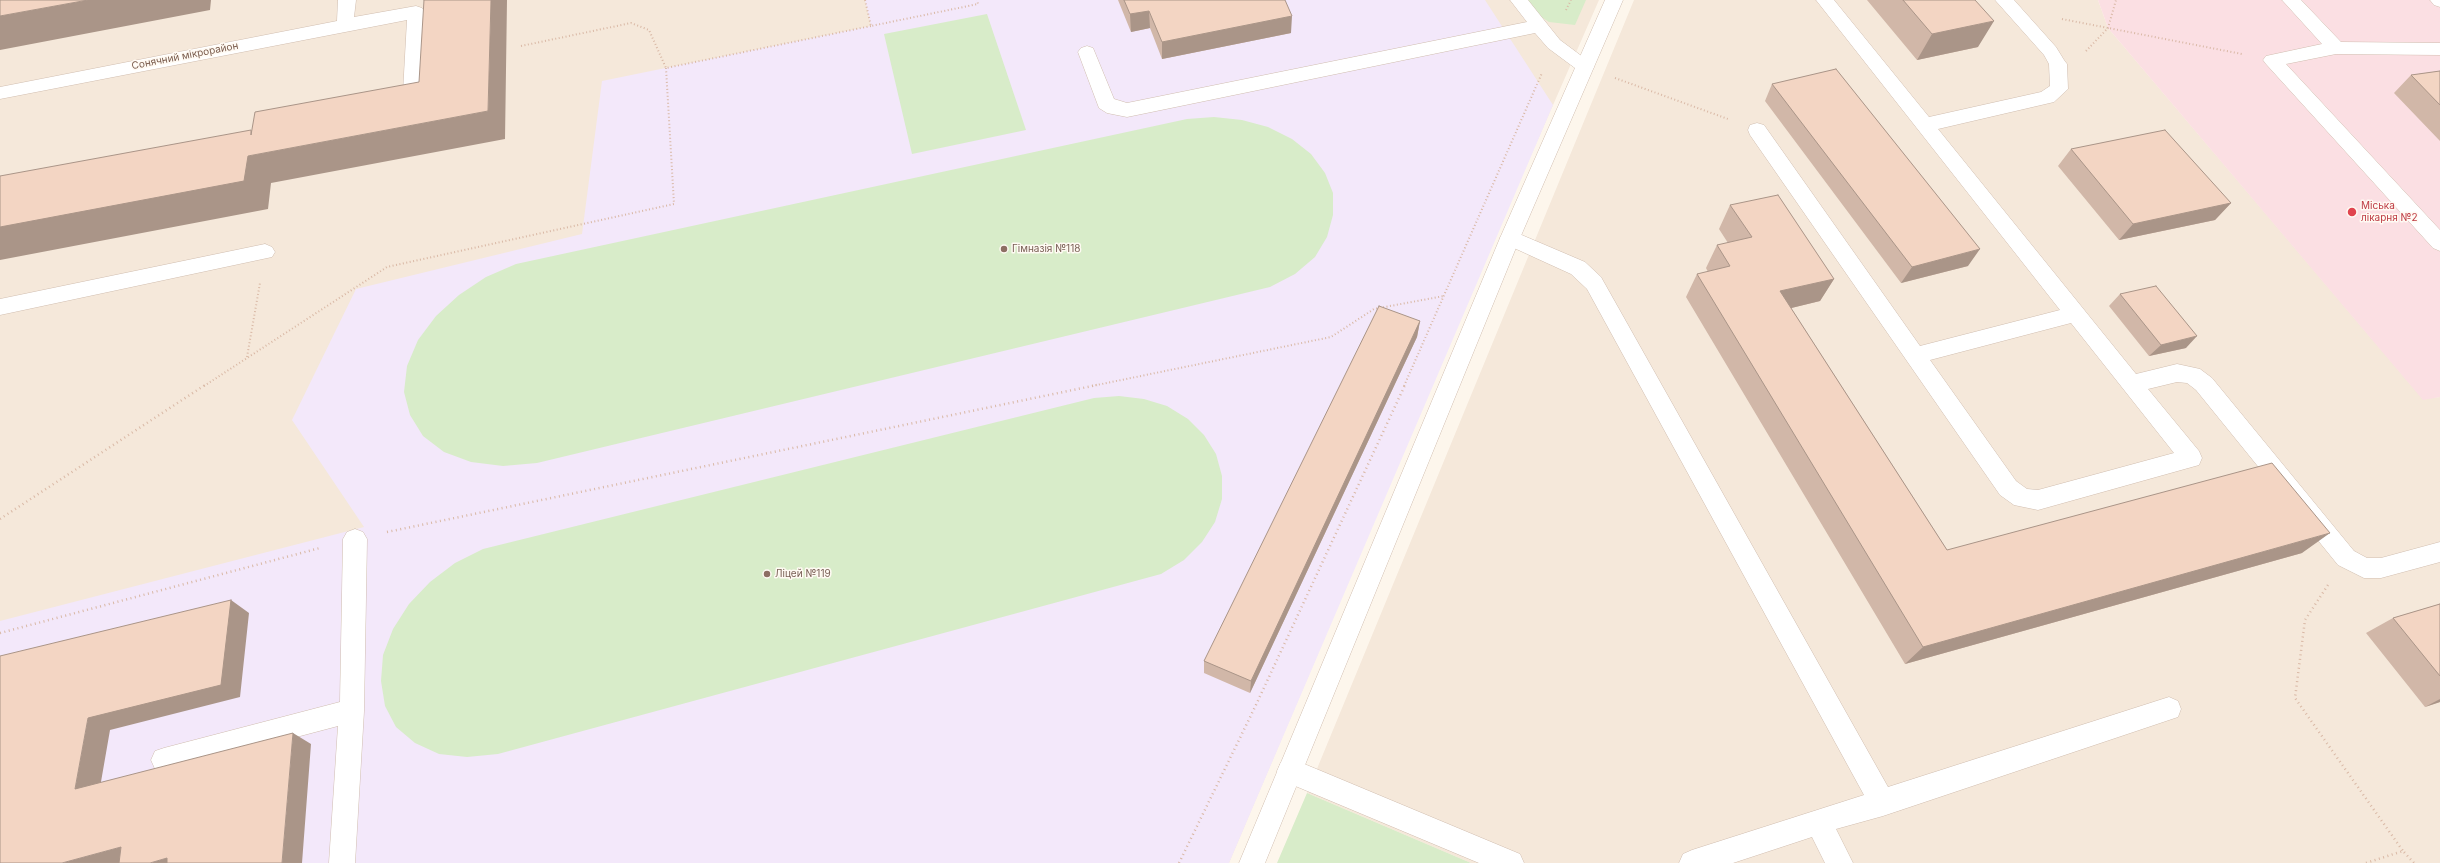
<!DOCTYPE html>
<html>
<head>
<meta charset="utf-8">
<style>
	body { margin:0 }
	canvas { display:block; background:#fdf6ec }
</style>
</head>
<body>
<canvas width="2440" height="863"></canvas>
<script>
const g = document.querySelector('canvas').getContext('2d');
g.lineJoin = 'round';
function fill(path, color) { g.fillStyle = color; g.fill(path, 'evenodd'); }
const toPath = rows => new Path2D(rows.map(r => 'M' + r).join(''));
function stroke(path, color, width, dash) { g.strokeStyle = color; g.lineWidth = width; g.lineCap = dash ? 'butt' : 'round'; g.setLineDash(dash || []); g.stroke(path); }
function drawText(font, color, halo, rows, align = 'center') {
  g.font = font + ' Inter,sans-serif'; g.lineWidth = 3; g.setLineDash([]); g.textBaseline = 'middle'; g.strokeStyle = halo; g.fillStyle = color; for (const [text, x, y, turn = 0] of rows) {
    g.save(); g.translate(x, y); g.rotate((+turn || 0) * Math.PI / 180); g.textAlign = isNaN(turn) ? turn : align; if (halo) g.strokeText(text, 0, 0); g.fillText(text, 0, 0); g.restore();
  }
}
fill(toPath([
	[0,0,1599,0,1483,265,1229,863,0,863],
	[1634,0,2098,0,2108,28,2423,399,2440,397,2440,863,1471,863,1307,793]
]), '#f5e8da');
fill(toPath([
	[865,0,1485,0,1553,105,1229,863,0,863,0,621,364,527,292,420,356,289,582,234,602,81,871,26]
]), '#f3e8fa');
fill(toPath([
	[2098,0,2440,0,2440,397,2423,400,2108,28]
]), '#fbdfe3');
fill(toPath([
	[1526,0,1586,0,1575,25,1549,22,1535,13],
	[987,14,1026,130,912,154,884,34],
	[1214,117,1242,120,1268,127,1292,139,1311,154,1325,173,1333,193,1333,215,1327,237,1315,257,1295,274,1270,287,537,463,503,466,471,462,444,452,423,436,410,415,404,392,407,366,418,340,436,316,459,295,486,277,516,264,1187,119],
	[1119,396,1144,399,1167,406,1188,419,1204,435,1216,454,1222,476,1222,499,1215,522,1202,542,1184,560,1161,574,498,754,467,757,439,754,415,743,396,727,385,706,381,681,383,655,393,629,409,604,430,582,455,563,483,549,1094,398],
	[1307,793,1471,863,1277,863]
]), '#d8ecc9');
const service = toPath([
	[338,0,356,0,354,17,416,6,422,8,425,12,421,97,419,102,396,106,389,105,387,100,389,95,403,92,407,20,0,99,0,87,337,21,338,0],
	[1510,0,1528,0,1560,40,1591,63,1594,67,1591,71,1585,73,1579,71,1548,48,1535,33,1127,117,1107,113,1099,108,1078,52,1081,48,1087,46,1093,48,1114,99,1127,103,1527,22,1510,0],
	[1816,0,1834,0,1929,117,2041,92,2050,86,2049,64,2044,55,1995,0,2014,0,2056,47,2064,60,2067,64,2068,89,2054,102,1938,129,2136,374,2177,364,2200,369,2212,378,2354,551,2367,558,2381,558,2440,542,2440,562,2381,578,2364,578,2338,565,2196,390,2187,383,2177,382,2148,389,2199,451,2202,458,2199,465,2038,510,2014,505,2000,495,1750,135,1748,130,1750,125,1757,123,1764,125,1920,346,2060,310,1816,0],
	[2071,323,2174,453,2038,490,2027,489,2016,481,1930,360,2071,323],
	[2282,0,2301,0,2341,42,2440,43,2440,55,2336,54,2286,64,2440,230,2440,251,2433,248,2266,64,2263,60,2266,56,2322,44,2282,0],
	[2430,0,2440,0,2440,7,2434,5,2430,0],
	[1510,230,1585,262,1601,277,1888,787,2169,697,2178,701,2181,709,2178,717,1883,816,1836,829,1853,863,1825,863,1812,837,1733,863,1679,863,1683,854,1692,850,1864,795,1587,289,1571,274,1503,243,1500,238,1503,233,1510,230],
	[265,244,272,247,275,252,272,257,0,315,0,299,265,244],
	[355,529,363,532,367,539,364,711,355,863,329,863,338,726,164,772,155,769,151,760,155,751,164,748,340,702,343,539,347,532,355,529],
	[1290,758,1520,854,1524,863,1479,863,1281,780,1277,771,1281,762,1290,758]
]);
const minor = toPath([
	[1605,0,1623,0,1520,238,1265,863,1239,863,1500,238,1605,0]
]);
stroke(service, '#d1beb0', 1);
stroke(minor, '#d1beb0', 1);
stroke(toPath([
	[865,0,871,26,978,4,977,0],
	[1566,10,1571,0],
	[2062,19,2242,54],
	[521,46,631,23,649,30,666,68,871,26],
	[2086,51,2108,28,2116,0],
	[1615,78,1728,119],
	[247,357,260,283],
	[204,386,387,267,674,204,666,68],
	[1092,386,1331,337,1374,309,1444,296],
	[1404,386,1542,73]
]), '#d9b8a5', 2, [1, 2.5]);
stroke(toPath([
	[0,519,205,385],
	[387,532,1097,385],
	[2328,585,2305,620,2295,698,2403,851],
	[0,633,320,548],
	[1179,863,1255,707,1405,385],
	[2366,863,2403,851,2414,863]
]), '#d9b8a5', 2.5, [1, 3.5]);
fill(service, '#fff');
fill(minor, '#fff');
fill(toPath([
	[1118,0,1285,0,1291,33,1162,59,1150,28,1131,32],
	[1867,0,1975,0,1978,47,1917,60],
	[2440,71,2440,141,2394,93,2411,75],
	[1772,84,1968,266,1901,283,1765,101],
	[2071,149,2231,203,2215,220,2119,240,2058,166],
	[1730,205,1834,279,1820,301,1791,308,1947,550,2302,553,1905,664,1686,297,1697,274,1708,272,1706,268,1717,245,1728,243,1719,229],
	[2120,294,2186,348,2149,356,2109,306],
	[1420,321,1417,337,1250,693,1204,673,1204,661],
	[2440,604,2440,702,2425,707,2366,633,2393,618]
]), '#d1b7a8');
fill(toPath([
	[88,0,211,0,210,10,0,50,0,16],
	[491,0,507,0,505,139,271,183,268,209,0,260,0,227,248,156,488,111],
	[1149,11,1150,28,1131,32,1130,14],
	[1292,16,1291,33,1162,59,1162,42],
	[1994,21,1978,47,1917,60,1932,34],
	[2231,203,2215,220,2119,240,2133,224],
	[1980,249,1968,266,1901,283,1912,267],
	[1834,279,1820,301,1767,314,1780,291],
	[1420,321,1417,337,1250,693,1251,681],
	[2197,336,2186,348,2149,356,2161,345],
	[2330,533,2302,553,1905,664,1923,647],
	[231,600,249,613,240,697,110,730,98,799,75,789,88,718],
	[2440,699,2440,702,2425,707],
	[293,733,311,744,302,863,282,863],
	[121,847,120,863,62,863],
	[167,858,178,863,150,863]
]), '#aa9588');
const building = toPath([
	[0,0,88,0,0,16,0,0],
	[424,0,491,0,488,111,248,156,244,181,0,227,0,176,251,130,251,135,255,112,419,82,424,0],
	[1124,0,1285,0,1292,16,1162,42,1149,11,1130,14,1124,0],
	[1903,0,1975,0,1994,21,1932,34,1903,0],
	[1836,69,1980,249,1912,267,1772,84,1836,69],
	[2440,71,2440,105,2411,75,2440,71],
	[2165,130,2231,203,2133,224,2071,149,2165,130],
	[1778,195,1834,279,1780,291,1947,550,2272,463,2330,533,1923,647,1697,274,1730,266,1717,245,1752,237,1730,205,1778,195],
	[2156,286,2197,336,2161,345,2120,294,2156,286],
	[1379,306,1420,321,1251,681,1204,661,1379,306],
	[231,600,221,685,88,718,75,789,293,733,282,863,167,863,167,858,150,863,119,863,121,847,62,863,0,863,0,656,231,600],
	[2440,604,2440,676,2393,618,2440,604]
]);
fill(building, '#f3d5c3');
stroke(building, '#aa9588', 1);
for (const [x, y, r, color] of [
	[2352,212,5,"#e0444e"],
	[1004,249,4,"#8d6e63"],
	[767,574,4,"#8d6e63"]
]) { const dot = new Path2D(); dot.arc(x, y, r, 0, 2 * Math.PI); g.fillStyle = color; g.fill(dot); stroke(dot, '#fffaf3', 1.5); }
drawText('10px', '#7a5c4d', '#fffaf3', [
	["Сонячний мікрорайон",185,56,-11]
]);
drawText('10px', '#be3a42', '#fffaf3', [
	["Міська",2361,206],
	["лікарня №2",2361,218]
], 'left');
drawText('10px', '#785e54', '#fffaf3', [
	["Гімназія №118",1012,249],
	["Ліцей №119",775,574]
], 'left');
</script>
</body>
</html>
